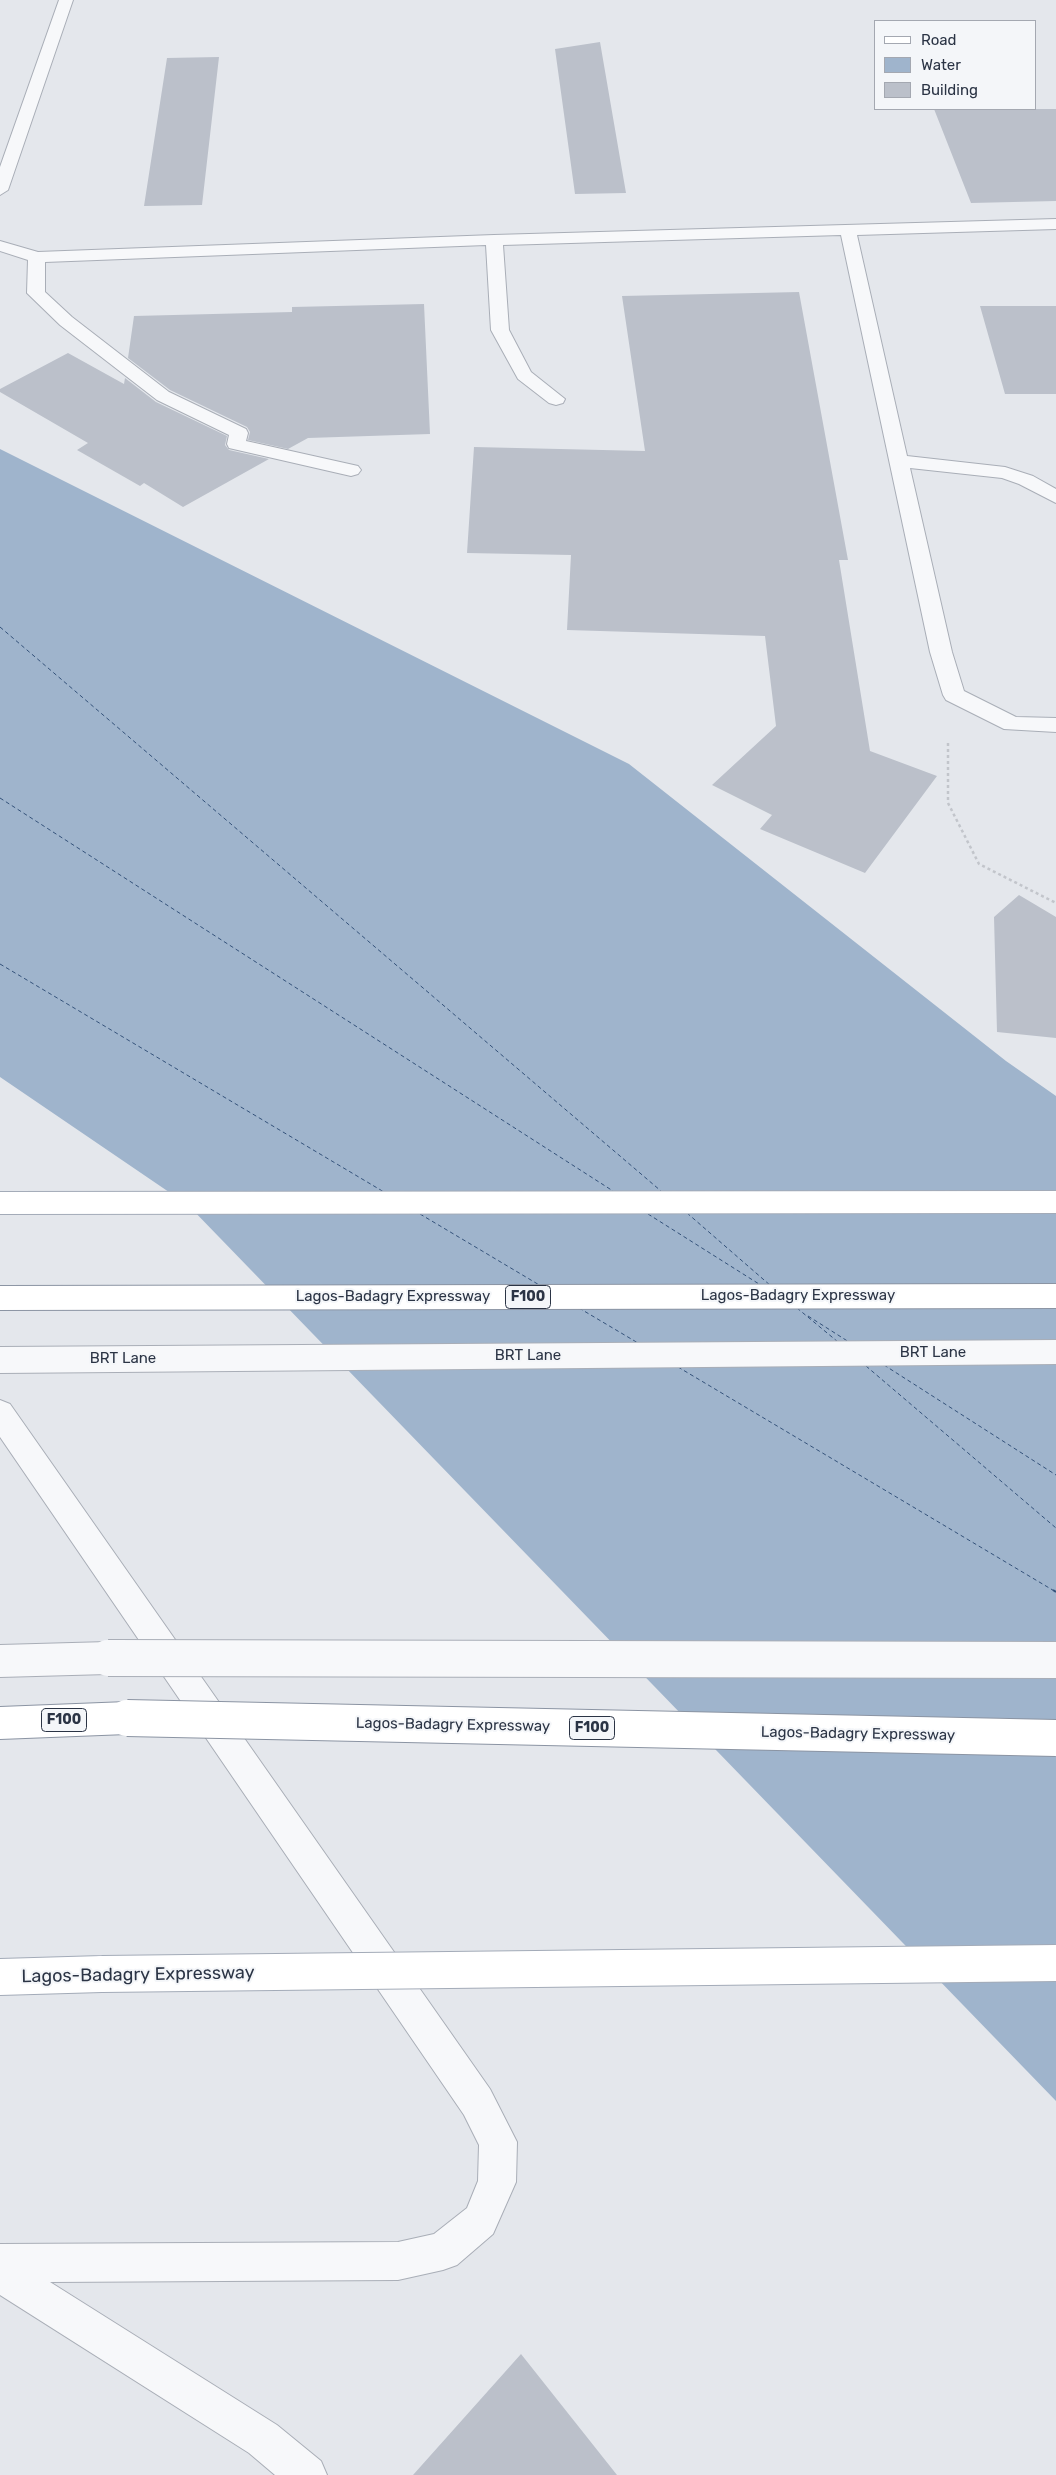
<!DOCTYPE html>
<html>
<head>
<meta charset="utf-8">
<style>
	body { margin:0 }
	#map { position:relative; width:1056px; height:2475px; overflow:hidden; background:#e4e7ec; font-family:Rubik,sans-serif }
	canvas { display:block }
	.legend { position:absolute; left:874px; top:20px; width:162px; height:90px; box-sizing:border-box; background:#f4f6f9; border:1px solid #a4a8b1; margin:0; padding:6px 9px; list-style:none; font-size:15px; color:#2b3445 }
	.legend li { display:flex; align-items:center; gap:10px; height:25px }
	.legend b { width:25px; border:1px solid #a4a8b1 }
</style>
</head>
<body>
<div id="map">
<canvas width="1056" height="2475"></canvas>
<ul class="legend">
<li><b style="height:6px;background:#fff"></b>Road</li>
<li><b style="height:14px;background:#9fb4cc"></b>Water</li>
<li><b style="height:14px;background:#bbc0ca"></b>Building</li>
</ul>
</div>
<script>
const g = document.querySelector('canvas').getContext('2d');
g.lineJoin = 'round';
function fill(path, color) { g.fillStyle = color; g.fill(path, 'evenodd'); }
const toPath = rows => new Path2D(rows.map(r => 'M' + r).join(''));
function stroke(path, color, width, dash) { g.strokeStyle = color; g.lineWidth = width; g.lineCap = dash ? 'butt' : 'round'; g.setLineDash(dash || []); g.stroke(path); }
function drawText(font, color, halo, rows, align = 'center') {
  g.font = font + ' Rubik,sans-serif'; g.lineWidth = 4; g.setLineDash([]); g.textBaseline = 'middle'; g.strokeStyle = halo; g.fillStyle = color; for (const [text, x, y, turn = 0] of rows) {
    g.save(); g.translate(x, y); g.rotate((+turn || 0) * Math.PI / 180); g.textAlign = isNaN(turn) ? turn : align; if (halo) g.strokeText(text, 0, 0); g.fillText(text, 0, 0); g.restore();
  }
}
fill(toPath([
	[0,449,629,764,1006,1061,1056,1096,1056,2101,188,1205,0,1077]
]), '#9fb4cc');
stroke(toPath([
	[0,627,661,1191],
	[0,798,613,1191],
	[0,964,384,1192],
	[687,1213,771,1286],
	[420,1214,541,1286],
	[648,1214,759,1284],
	[579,1308,638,1343],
	[797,1308,838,1342],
	[808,1316,849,1342],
	[884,1365,1056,1475],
	[866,1366,1056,1528],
	[678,1367,1056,1592]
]), '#34527a', 1, [4, 3]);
stroke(toPath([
	[1053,1590,1056,1592]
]), '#34527a', 2, [8, 6]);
fill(toPath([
	[600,42,626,193,575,194,555,49],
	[219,57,202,205,144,206,167,58],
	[934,109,1056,109,1056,201,971,203],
	[799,292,848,560,839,560,870,751,937,776,865,873,760,829,772,815,712,785,776,726,765,636,567,630,571,555,467,553,474,447,645,451,622,296],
	[424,304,430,434,308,438,288,449,248,440,250,432,247,427,170,390,128,358,134,316,292,312,292,307],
	[980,306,1056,306,1056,394,1005,394],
	[68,353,124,384,125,378,156,402,227,436,225,445,229,450,269,459,183,507,144,483,140,486,77,450,88,443,0,392,0,389],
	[1019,895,1056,917,1056,1038,997,1032,994,917],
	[521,2354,617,2475,413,2475]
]), '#bbc0ca');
const minor = toPath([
	[59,0,73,0,8,190,0,195,0,167,59,0],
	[1056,219,1056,229,857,235,907,456,1005,467,1033,476,1056,489,1056,503,1019,484,1002,478,910,468,952,652,964,691,1016,717,1056,718,1056,732,1004,729,946,700,943,695,930,652,841,235,503,245,509,330,531,372,565,399,563,403,556,405,549,403,518,379,491,330,486,245,45,262,45,292,72,317,169,392,246,429,248,433,246,441,358,466,361,470,358,474,351,476,229,448,227,444,229,435,157,400,60,325,27,293,28,260,0,251,0,241,38,252,494,235,1056,219],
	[1056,1340,1056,1364,0,1373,0,1347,1056,1340],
	[0,1400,10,1404,490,2089,517,2142,516,2182,493,2234,457,2265,443,2270,398,2280,50,2282,277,2425,321,2461,327,2475,275,2475,249,2453,0,2295,0,2244,398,2242,434,2234,467,2208,478,2181,479,2145,464,2115,0,1437,0,1400],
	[108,1642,119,1647,124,1658,119,1669,108,1674,0,1677,0,1645,108,1642]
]);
const major = toPath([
	[1056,1191,1056,1213,0,1214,0,1192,1056,1191],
	[102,1956,115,1961,120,1974,115,1987,102,1992,0,1995,0,1959,102,1956]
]);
const highway = toPath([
	[1056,1284,1056,1308,0,1310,0,1286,1056,1284],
	[127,1702,139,1707,143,1718,139,1729,127,1734,0,1739,0,1707,127,1702]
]);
stroke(minor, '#a9aeb7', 2);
stroke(major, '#a3abb8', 2);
stroke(highway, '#8b94a3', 2);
stroke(toPath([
	[948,743,948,803,979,864,1056,903]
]), '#c2c5cb', 2.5, [3, 3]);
fill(minor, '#f7f8fa');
fill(major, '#fff');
fill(highway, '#fff');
const minorBridge = toPath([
	[108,1658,1056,1660]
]);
const majorBridge = toPath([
	[102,1974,1056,1963]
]);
const highwayBridge = toPath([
	[127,1718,1056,1738]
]);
stroke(minorBridge, '#a9aeb7', 38, []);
stroke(majorBridge, '#a3abb8', 38, []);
stroke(highwayBridge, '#8b94a3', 38, []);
stroke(minorBridge, '#f7f8fa', 36);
stroke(majorBridge, '#fff', 36);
stroke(highwayBridge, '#fff', 36);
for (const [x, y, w] of [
	[528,1297,45],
	[64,1720,45],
	[592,1728,45]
]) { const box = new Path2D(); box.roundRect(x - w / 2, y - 11.5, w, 23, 4); g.fillStyle = '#f4f6f9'; g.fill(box); stroke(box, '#2b3445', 1); }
drawText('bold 14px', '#2b3445', null, [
	["F100",528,1297],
	["F100",64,1720],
	["F100",592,1728]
]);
drawText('15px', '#2b3445', '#f4f6f9', [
	["Lagos-Badagry Expressway",798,1296],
	["Lagos-Badagry Expressway",393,1297],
	["BRT Lane",933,1353],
	["BRT Lane",528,1356],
	["BRT Lane",123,1359],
	["Lagos-Badagry Expressway",453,1725,1],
	["Lagos-Badagry Expressway",858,1734,1]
]);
drawText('18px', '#2b3445', '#f4f6f9', [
	["Lagos-Badagry Expressway",138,1975,-1]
]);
</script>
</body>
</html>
